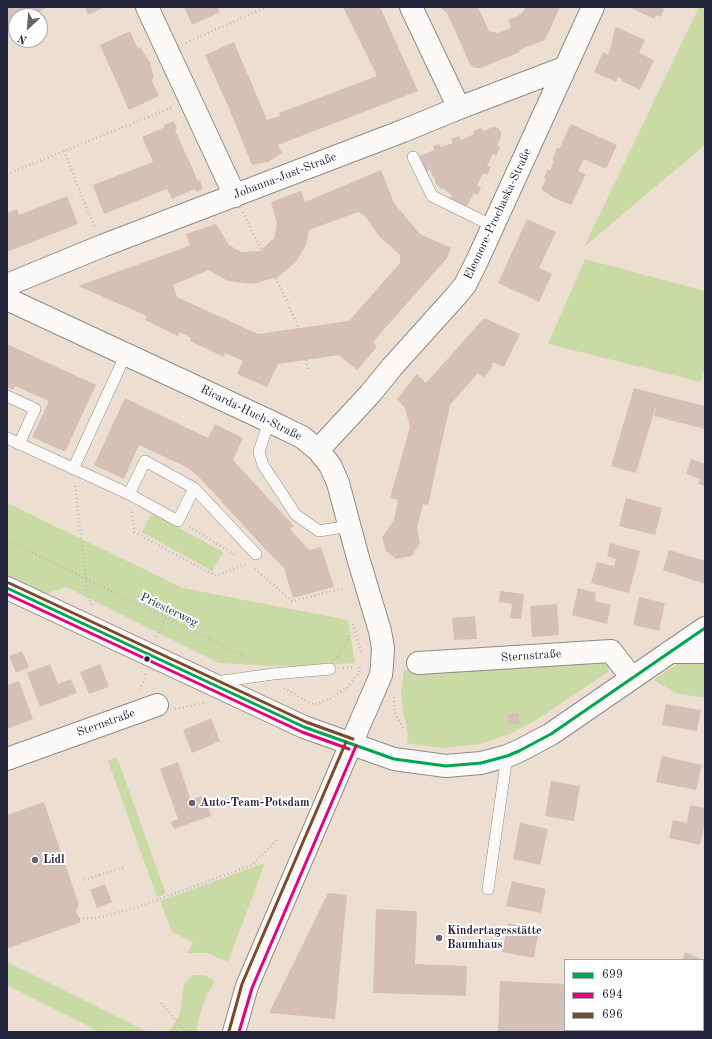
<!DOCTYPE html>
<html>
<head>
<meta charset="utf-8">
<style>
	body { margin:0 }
	#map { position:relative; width:712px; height:1039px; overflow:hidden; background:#ecdfd2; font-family:"Old Standard TT",serif }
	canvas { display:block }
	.frame { position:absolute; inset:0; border:8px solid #22223b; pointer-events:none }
	.legend { position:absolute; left:564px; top:959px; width:140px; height:72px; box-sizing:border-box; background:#fff; border:1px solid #a7a7b1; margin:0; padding:5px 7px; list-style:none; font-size:12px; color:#22223b }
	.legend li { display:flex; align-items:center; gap:8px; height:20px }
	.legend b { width:20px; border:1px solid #a7a7b1 }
	.north { position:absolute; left:8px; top:8px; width:40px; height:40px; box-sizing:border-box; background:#fff; border:1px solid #a7a7b1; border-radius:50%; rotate:206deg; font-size:11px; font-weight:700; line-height:16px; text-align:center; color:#22223b }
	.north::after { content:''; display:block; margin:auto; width:14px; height:18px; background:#696470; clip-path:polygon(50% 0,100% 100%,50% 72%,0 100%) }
</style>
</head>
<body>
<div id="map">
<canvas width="712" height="1039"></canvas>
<div class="frame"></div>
<ul class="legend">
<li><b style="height:5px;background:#00a651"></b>699</li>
<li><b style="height:5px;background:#e5007d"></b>694</li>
<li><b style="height:5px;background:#7a4b2a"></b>696</li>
</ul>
<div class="north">N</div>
</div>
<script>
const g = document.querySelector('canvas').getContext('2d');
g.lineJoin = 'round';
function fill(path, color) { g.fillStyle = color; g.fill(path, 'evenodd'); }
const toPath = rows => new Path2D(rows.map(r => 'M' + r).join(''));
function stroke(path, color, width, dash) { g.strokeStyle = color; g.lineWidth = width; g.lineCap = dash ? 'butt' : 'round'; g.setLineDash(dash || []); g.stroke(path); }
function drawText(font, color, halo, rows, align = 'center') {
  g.font = font + ' "Old Standard TT",serif'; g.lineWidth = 4; g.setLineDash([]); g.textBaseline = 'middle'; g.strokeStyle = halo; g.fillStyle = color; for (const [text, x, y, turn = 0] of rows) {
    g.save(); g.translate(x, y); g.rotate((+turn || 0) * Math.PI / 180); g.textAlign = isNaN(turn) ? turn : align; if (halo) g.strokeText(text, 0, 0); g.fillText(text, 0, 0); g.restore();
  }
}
fill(toPath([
	[699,7,705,7,705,145,584,247],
	[585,259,705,291,705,367,701,382,548,344],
	[7,503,183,588,348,620,355,663,316,666,274,666,219,663,66,587,40,596,7,580],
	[152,513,223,552,212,571,142,532],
	[608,657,610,664,608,672,533,722,507,735,480,744,460,746,443,748,425,746,407,743,408,735,403,711,401,694,404,670],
	[684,659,705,659,705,698,675,693,654,680],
	[117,757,166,894,157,897,108,761],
	[265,863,228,962,207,953,187,953,193,942,172,932,160,901],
	[7,962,148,1032,100,1032,7,985],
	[192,975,205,975,215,981,205,998,198,1022,197,1032,169,1032,180,1014,184,984]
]), '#cadaa4');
fill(toPath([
	[7,7,48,7,31,16,16,16,16,24,7,29],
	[85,7,105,7,88,15],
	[184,7,218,7,220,12,192,25],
	[343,7,380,7,418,91,278,145,282,153,268,162,252,165,228,106,205,55,234,42,267,120,280,116,279,113,377,76],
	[442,7,478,7,489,31,497,33,511,28,508,20,518,16,524,11,525,7,560,7,545,40,519,50,520,52,481,68,476,68,473,67,470,64,447,13,442,9],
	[629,7,660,7,664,9,661,17,656,15,654,19],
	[615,27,616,27,645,40,639,53,654,60,640,90,622,81,623,80,618,77,616,82,594,72,603,52,608,55,612,43],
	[130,31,138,49,140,47,150,62,154,78,151,79,159,96,129,110,100,45],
	[174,121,177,128,175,130,198,181,200,180,203,189,196,192,195,189,172,199,167,189,104,214,93,185,153,162,142,137,165,127,164,125],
	[571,124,617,145,606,169,584,159,578,171,586,174,571,205,556,199,541,189,546,179,544,178,548,169,550,170,554,161,552,161,557,148,559,149],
	[493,127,498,128,501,132,501,136,497,146,500,147,496,156,493,154,487,166,491,167,487,175,483,173,477,186,481,187,478,195,474,193,467,206,450,199,452,195,442,188,441,189,435,183,436,182,430,170,425,172,420,156,434,150,433,146,439,144,441,147,453,143,451,139,459,136,461,140,474,134,473,131,481,128,483,131],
	[381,170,394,203,420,234,451,248,447,258,373,342,377,347,357,370,339,355,278,364,267,387,237,374,243,361,225,353,224,357,190,341,191,338,180,332,178,336,145,320,147,316,78,286,181,249,190,245,186,234,216,224,229,245,241,252,260,251,274,238,277,224,271,202,301,191,305,202],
	[358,212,365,216,379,236,400,255,400,263,349,321,258,334,177,297,173,285,208,270,228,281,252,284,278,277,296,262,306,245,309,230],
	[67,196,78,224,7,252,7,213,17,209,19,215],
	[527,219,556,232,539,268,552,274,539,302,498,283],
	[484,318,520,334,504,367,493,362,491,364,493,366,484,378,478,373,450,405,428,505,423,504,417,527,420,543,412,556,396,559,386,551,382,537,394,520,398,500,390,498,410,427,405,408,397,399,417,374,426,383],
	[7,344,96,385,65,452,32,437,49,401,15,386,13,390,7,387],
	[634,388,705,406,705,429,654,416,657,402,636,473,611,466],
	[125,398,208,438,215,424,243,438,233,460,294,526,290,529,309,550,321,547,334,587,293,598,284,568,267,551,197,475,186,467,139,445,124,479,94,465],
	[691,459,705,464,705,486,698,484,700,479,686,474],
	[626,498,662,508,655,535,619,526],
	[610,543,640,551,629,593,591,583,597,562,614,566,616,559,607,556],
	[669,550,705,561,705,584,663,570],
	[578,588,596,593,595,601,611,605,607,624,572,615],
	[500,591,524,594,521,619,510,618,512,604,499,602],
	[639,597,665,603,659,631,633,625],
	[557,604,559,635,532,637,530,606],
	[475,616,477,639,454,640,452,618],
	[22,651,29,667,16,673,9,656],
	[50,664,58,684,71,679,77,693,40,707,27,673],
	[100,664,109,687,89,694,80,672],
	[19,681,33,719,7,729,7,685],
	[666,704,701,710,697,731,662,725],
	[519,713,519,724,508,724,508,714],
	[211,718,220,741,192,753,183,730],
	[662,756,702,765,696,790,656,782],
	[178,762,191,800,204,795,211,816,174,829,171,822,178,819,160,769],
	[551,781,580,786,574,821,545,816],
	[44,802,79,905,76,911,81,922,9,948,7,943,7,815],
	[690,805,705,808,705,823,700,845,669,838,673,820,687,823],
	[520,823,548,829,540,865,513,859],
	[512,881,546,889,541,913,506,906],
	[105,884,112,902,97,908,90,890],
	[328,893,347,895,335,1019,269,1013],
	[376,909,417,911,415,964,467,966,466,996,373,993],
	[508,923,539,930,534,958,502,952],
	[685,952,705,961,705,974,703,979,703,960,682,960],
	[500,981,565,984,565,1030,573,1030,573,1032,498,1032],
	[643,1030,686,1030,685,1032,642,1032]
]), '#d5c0b7');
const lane = toPath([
	[413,157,432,196,493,226],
	[7,396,35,409,19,444],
	[269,421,259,452,263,465,296,515,319,531,349,526],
	[7,438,129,494,178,521,194,488],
	[73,469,126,354],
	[129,494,145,461,194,488,256,554],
	[216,682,273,674,330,669],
	[488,889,507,756]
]);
const street = toPath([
	[147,7,235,196],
	[411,7,459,108],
	[7,285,102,246,403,131,459,108,564,68],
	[7,299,269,421,302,437,318,450,330,465,338,483,358,558,380,631,383,648,382,665,381,675,351,744],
	[318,450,370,394,392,367,456,296,465,285,477,261,593,7],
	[670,652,705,652],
	[418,663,611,651,632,678],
	[7,759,157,705]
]);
const secondary = toPath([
	[7,588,304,727,394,759,446,766,481,763,507,756,519,751,551,734,705,628],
	[234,1032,247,986,351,744]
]);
stroke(lane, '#908a87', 12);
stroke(street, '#908a87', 24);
stroke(secondary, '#908a87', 24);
stroke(toPath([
	[186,43,266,7],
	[64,151,95,229],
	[7,174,173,107],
	[243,212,261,249],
	[276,278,299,328],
	[306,360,308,371],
	[75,486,86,579,86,592,92,605],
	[132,512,134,532,216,576,246,564],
	[189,527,235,555],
	[7,540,246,657,254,662],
	[255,569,292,601,345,588],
	[353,624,361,652],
	[156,637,166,618],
	[337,657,352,633],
	[343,668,354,667],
	[284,688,314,705,331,698,348,687,359,673,360,665],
	[140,690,146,674],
	[394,697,395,713,404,730],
	[175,709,205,703],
	[84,880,124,867],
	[71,919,97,918,138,907,252,865,277,840],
	[161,1003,186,1032]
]), '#bdbabb', 2.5, [1, 3]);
stroke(lane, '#fcfaf8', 11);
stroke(street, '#fcfaf8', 22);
stroke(secondary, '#fcfaf8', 22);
stroke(toPath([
	[7,588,304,727,394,759,446,766,481,763,507,756,519,751,551,734,705,628]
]), '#00a651', 3);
stroke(toPath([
	[7,594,302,732,349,749],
	[239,1032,252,988,356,746]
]), '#e5007d', 3);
stroke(toPath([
	[9,583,306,722,353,739],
	[229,1031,242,984,346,742]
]), '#7a4b2a', 3);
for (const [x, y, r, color] of [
	[147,659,3.5,"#22223b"],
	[192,803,4,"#696470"],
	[35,860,4,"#696470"],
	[439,938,4,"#696470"]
]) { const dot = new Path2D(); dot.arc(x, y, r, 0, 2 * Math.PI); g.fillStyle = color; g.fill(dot); stroke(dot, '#fff', 1.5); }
drawText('12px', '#22223b', '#fff', [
	["Johanna-Just-Straße",285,176,-21],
	["Eleonore-Prochaska-Straße",498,214,-65],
	["Ricarda-Huch-Straße",251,413,26],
	["Priesterweg",169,610,26],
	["Sternstraße",531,656,-4],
	["Sternstraße",106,723,-20]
]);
drawText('bold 12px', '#22223b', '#fff', [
	["Auto-Team-Potsdam",200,803],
	["Lidl",43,860],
	["Kindertagesstätte",447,931],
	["Baumhaus",447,945]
], 'left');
</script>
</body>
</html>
